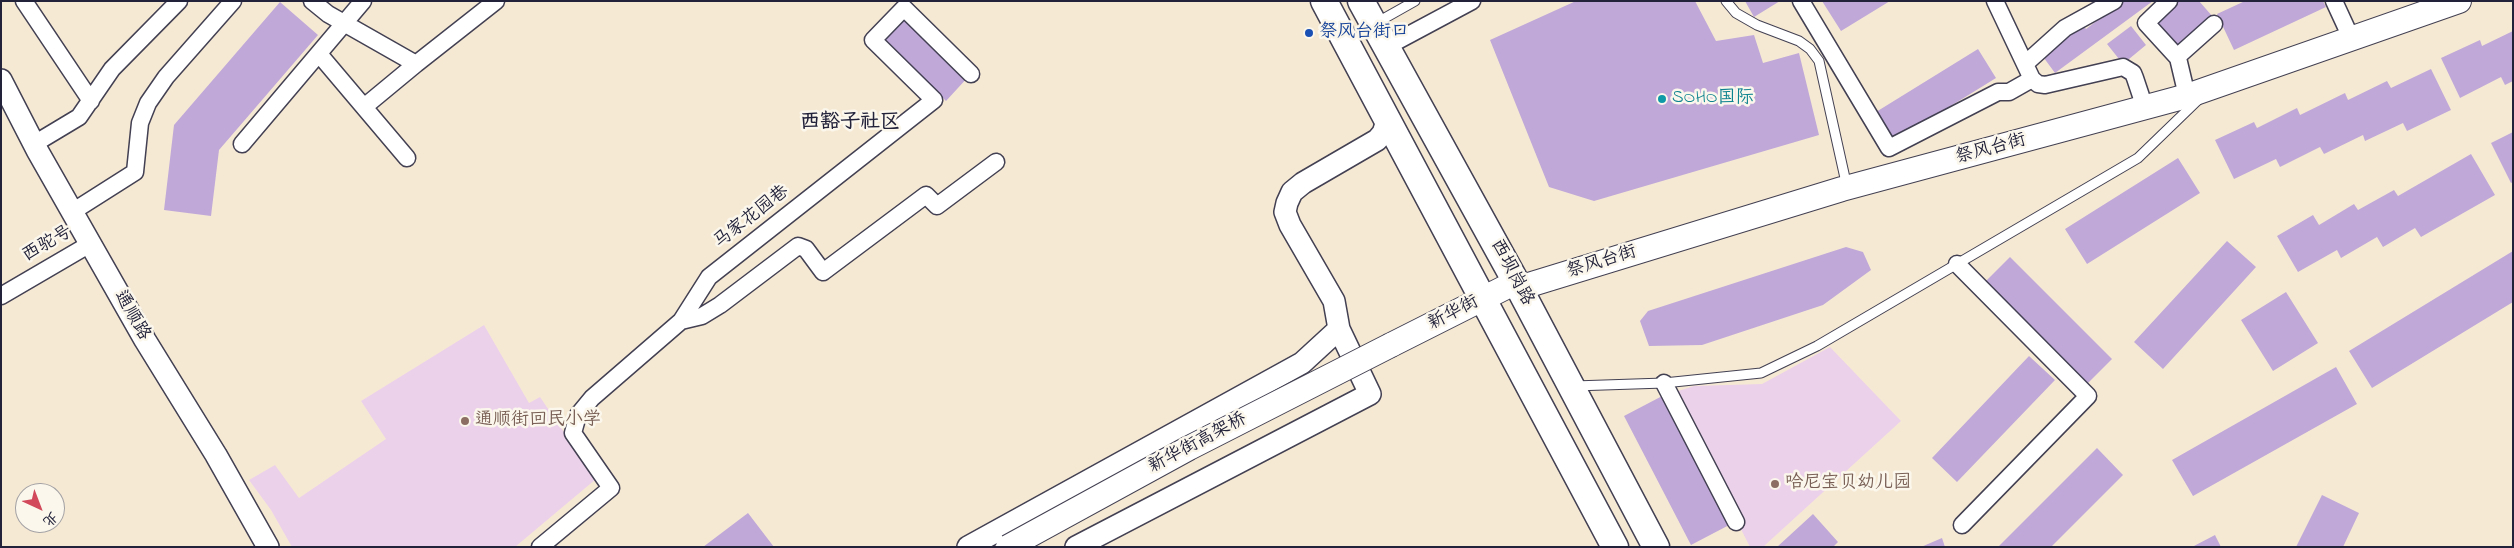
<!DOCTYPE html>
<html>
<head>
<meta charset="utf-8">
<style>
	body { margin:0 }
	#map { position:relative; width:2514px; height:548px; overflow:hidden; background:#f6e9d4; font-family:"Indie Flower","LXGW WenKai TC",sans-serif }
	canvas { display:block }
	.frame { position:absolute; inset:0; border:2px solid #22223b; pointer-events:none }
	.north { position:absolute; left:15px; top:483px; width:50px; height:50px; box-sizing:border-box; background:#fbf7ec; border:1px solid #a4a2a5; border-radius:50%; rotate:137deg; font-size:14px; font-weight:700; line-height:20px; text-align:center; color:#22223b }
	.north::after { content:''; display:block; margin:auto; width:18px; height:22px; background:#d1495b; clip-path:polygon(50% 0,100% 100%,50% 72%,0 100%) }
</style>
</head>
<body>
<div id="map">
<canvas width="2514" height="548"></canvas>
<div class="frame"></div>
<div class="north">北</div>
</div>
<script>
const g = document.querySelector('canvas').getContext('2d');
g.lineJoin = 'round';
function fill(path, color) { g.fillStyle = color; g.fill(path, 'evenodd'); }
const toPath = rows => new Path2D(rows.map(r => 'M' + r).join(''));
function stroke(path, color, width, dash) { g.strokeStyle = color; g.lineWidth = width; g.lineCap = dash ? 'butt' : 'round'; g.setLineDash(dash || []); g.stroke(path); }
function drawText(font, color, halo, rows, align = 'center') {
  g.font = font + ' "Indie Flower","LXGW WenKai TC",sans-serif'; g.lineWidth = 5; g.setLineDash([]); g.textBaseline = 'middle'; g.strokeStyle = halo; g.fillStyle = color; for (const [text, x, y, turn = 0] of rows) {
    g.save(); g.translate(x, y); g.rotate((+turn || 0) * Math.PI / 180); g.textAlign = isNaN(turn) ? turn : align; if (halo) g.strokeText(text, 0, 0); g.fillText(text, 0, 0); g.restore();
  }
}
fill(toPath([
	[484,325,529,403,540,397,596,479,515,547,292,547,271,510,249,480,275,465,299,498,386,439,361,401],
	[1830,347,1901,421,1763,547,1750,547,1672,393,1694,386,1762,384]
]), '#ecd1ea');
fill(toPath([
	[1576,1,1695,1,1716,41,1754,35,1763,63,1799,53,1819,135,1594,201,1549,187,1490,40],
	[1745,1,1780,1,1754,17],
	[1822,1,1890,1,1841,31],
	[2123,1,2153,1,2055,73,2041,54,2082,24,2086,29],
	[2179,1,2199,1,2213,17,2177,49,2154,24],
	[2245,1,2323,1,2326,7,2234,50,2217,14],
	[280,2,318,35,219,150,211,216,164,210,174,125],
	[906,13,969,76,946,101,882,37],
	[2131,26,2146,45,2123,64,2107,44],
	[2513,31,2513,81,2505,85,2501,77,2460,98,2441,58,2480,40,2482,46],
	[1978,49,1996,78,1894,141,1876,112],
	[2431,69,2451,110,2407,131,2403,123,2365,141,2363,135,2324,154,2320,147,2280,167,2276,159,2234,179,2215,140,2254,122,2257,128,2297,108,2300,115,2345,93,2348,100,2387,81,2391,88],
	[2513,132,2513,182,2511,183,2491,143],
	[2471,154,2495,195,2421,237,2415,228,2383,247,2377,237,2341,258,2337,250,2298,272,2277,236,2313,215,2319,225,2354,204,2358,210,2394,190,2398,196],
	[2178,158,2200,193,2087,264,2065,229],
	[2227,241,2256,267,2163,369,2134,342],
	[1846,247,1863,252,1871,270,1823,305,1702,345,1649,346,1640,321,1648,311],
	[2513,251,2513,302,2372,388,2349,351],
	[2010,257,2112,359,2087,384,1985,282],
	[2286,292,2318,343,2273,371,2241,320],
	[2029,356,2055,380,1957,482,1932,458],
	[2336,367,2357,404,2193,496,2172,460],
	[1666,394,1733,523,1691,545,1624,416],
	[2097,448,2123,475,2051,547,1998,547],
	[2322,495,2359,513,2343,547,2296,547],
	[748,513,774,547,703,547],
	[1813,514,1838,542,1833,547,1777,547],
	[2215,535,2221,547,2192,547],
	[1942,538,1945,547,1921,547]
]), '#c0a8d8');
const service = toPath([
	[1726,1,1736,13,1757,25,1799,41,1810,49,1819,61,1847,187],
	[1376,23,1415,1],
	[1574,386,1664,383,1761,373,1817,346,2138,158,2199,99]
]);
const minor = toPath([
	[24,1,91,101],
	[312,1,328,14,416,64,496,1],
	[1801,1,1889,148,1998,92,2009,92,2032,79],
	[1995,1,2032,79,2038,84,2045,85,2123,67,2133,73,2135,78,2145,108],
	[2169,1,2146,23,2178,58,2187,96],
	[2334,1,2352,40],
	[1386,47,1472,1],
	[319,54,407,158],
	[2177,57,2214,24],
	[2025,64,2065,28,2114,1],
	[364,107,416,64],
	[34,144,79,117,112,69,179,1],
	[242,144,363,1],
	[72,212,135,172,140,123,148,103,166,77,233,1],
	[1957,264,2088,396,1962,525],
	[1,296,90,244],
	[681,321,702,316,720,305,798,246,806,249,823,272,926,195,937,206,996,162],
	[1664,383,1736,522],
	[540,547,611,488,573,433,578,415,592,398,681,321,709,277,934,100,873,40,904,8,971,74]
]);
const tertiary = toPath([
	[1,80,37,150,145,340,216,455,268,547],
	[968,547,1302,363,1339,329,1334,301,1290,225,1285,212,1287,203,1292,192,1303,183,1377,140,1383,133,1387,121],
	[1076,547,1370,394,1339,329]
]);
const secondary = toPath([
	[1519,288,1842,189,2187,96,2459,1],
	[1391,345,1516,282]
]);
const primary = toPath([
	[1324,1,1615,547],
	[1361,1,1516,282,1656,547]
]);
stroke(service, '#424052', 11);
stroke(minor, '#424052', 19);
stroke(tertiary, '#424052', 24);
stroke(secondary, '#424052', 26);
stroke(primary, '#424052', 29);
stroke(service, '#fff', 9);
stroke(minor, '#fff', 16);
stroke(tertiary, '#fff', 21);
stroke(secondary, '#fff', 24);
stroke(primary, '#fff', 26);
const secondaryBridge = toPath([
	[1008,547,1189,448,1391,345]
]);
stroke(secondaryBridge, '#424052', 26, []);
stroke(secondaryBridge, '#fff', 24);
for (const [x, y, r, color] of [
	[1309,33,5,"#1a4fb4"],
	[1662,99,5,"#0f9aa8"],
	[465,421,5,"#8d6e63"],
	[1775,484,5,"#8d6e63"]
]) { const dot = new Path2D(); dot.arc(x, y, r, 0, 2 * Math.PI); g.fillStyle = color; g.fill(dot); stroke(dot, '#fbf7ec', 2); }
drawText('18px', '#164399', '#fbf7ec', [
	["祭风台街口",1319,33]
], 'left');
drawText('18px', '#0d838f', '#fbf7ec', [
	["SOHO国际",1672,99]
], 'left');
drawText('18px', '#22223b', '#fbf7ec', [
	["祭风台街",1991,150,-15],
	["马家花园巷",752,218,-38],
	["西驼号",48,245,-30],
	["祭风台街",1602,263,-17],
	["西坝岗路",1511,273,62],
	["新华街",1454,314,-27],
	["通顺路",131,316,60],
	["新华街高架桥",1198,444,-28]
]);
drawText('18px', '#785e54', '#fbf7ec', [
	["通顺街回民小学",475,421],
	["哈尼宝贝幼儿园",1785,484]
], 'left');
drawText('bold 20px', '#22223b', '#fbf7ec', [
	["西豁子社区",850,124]
]);
</script>
</body>
</html>
